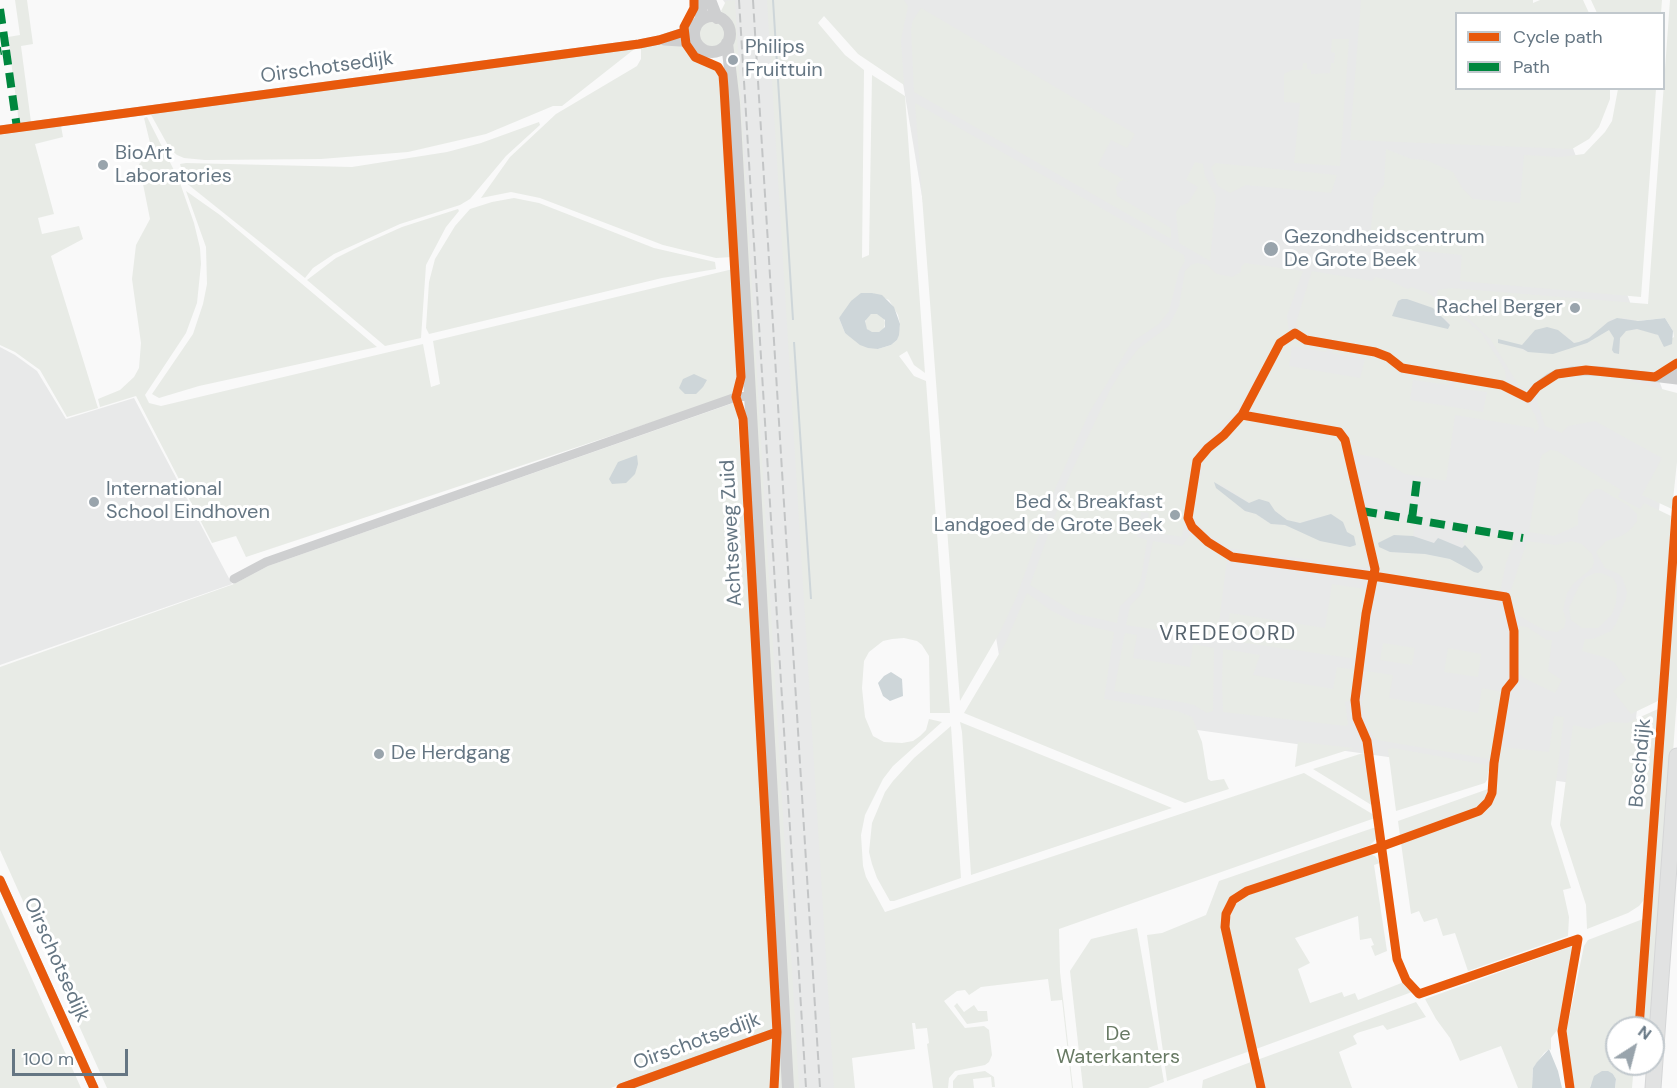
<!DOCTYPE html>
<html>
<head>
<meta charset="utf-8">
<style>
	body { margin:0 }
	#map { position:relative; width:1677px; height:1088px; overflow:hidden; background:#f9f9f9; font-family:"DM Sans",sans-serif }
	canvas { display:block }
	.legend { position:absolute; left:1455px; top:12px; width:210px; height:78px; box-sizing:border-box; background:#fff; border:2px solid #c1c8cd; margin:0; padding:8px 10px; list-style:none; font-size:18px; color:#657683 }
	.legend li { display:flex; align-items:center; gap:12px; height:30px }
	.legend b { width:30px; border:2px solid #c1c8cd }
	.north { position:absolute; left:1605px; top:1016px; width:60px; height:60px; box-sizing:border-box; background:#fff; border:2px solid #c1c8cd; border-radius:50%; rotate:36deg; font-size:16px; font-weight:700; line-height:24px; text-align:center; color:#657683 }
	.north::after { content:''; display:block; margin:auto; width:21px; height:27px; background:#99a4ac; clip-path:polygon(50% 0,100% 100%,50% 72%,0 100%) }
	.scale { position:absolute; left:12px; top:1049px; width:116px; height:27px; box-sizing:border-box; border:3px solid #657683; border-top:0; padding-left:8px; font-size:18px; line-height:21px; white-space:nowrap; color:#657683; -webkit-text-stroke:4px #fff; paint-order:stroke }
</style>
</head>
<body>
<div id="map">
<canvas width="1677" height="1088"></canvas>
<ul class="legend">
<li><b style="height:8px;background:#e8590c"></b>Cycle path</li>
<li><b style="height:8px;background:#00873e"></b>Path</li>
</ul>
<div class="north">N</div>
<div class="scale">100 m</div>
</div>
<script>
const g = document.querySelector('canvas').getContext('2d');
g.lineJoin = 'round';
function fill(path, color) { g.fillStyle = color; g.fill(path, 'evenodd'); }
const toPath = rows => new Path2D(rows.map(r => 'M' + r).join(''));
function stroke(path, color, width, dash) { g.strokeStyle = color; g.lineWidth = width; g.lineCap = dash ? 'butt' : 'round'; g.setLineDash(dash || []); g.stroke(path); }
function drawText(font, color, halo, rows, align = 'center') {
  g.font = font + ' "DM Sans",sans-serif'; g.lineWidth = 6; g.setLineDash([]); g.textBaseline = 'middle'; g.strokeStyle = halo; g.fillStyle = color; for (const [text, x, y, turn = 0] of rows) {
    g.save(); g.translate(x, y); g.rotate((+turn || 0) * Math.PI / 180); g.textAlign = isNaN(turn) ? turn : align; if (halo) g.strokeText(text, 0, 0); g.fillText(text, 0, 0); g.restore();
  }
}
fill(toPath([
	[723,0,778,0,848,1088,795,1088,734,16],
	[889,0,1519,0,1456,14,1456,88,1551,89,1670,410,1628,791,1007,703],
	[0,347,15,355,37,371,66,419,134,398,232,584,0,665]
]), '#e8e9e9');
fill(toPath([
	[15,0,27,0,33,44,21,46,31,122,19,123,8,37,20,35],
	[735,0,799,1088,793,1088,731,43,733,34,729,22,721,11,726,1],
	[767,0,904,0,908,6,901,40,904,85,858,54,824,16,818,23,845,55,864,70,862,258,869,255,872,75,905,96,925,373,914,365,907,351,899,356,914,376,926,381,950,713,930,713,929,656,922,645,917,641,904,638,892,639,883,641,869,652,864,661,862,688,865,717,873,736,884,742,902,743,913,741,920,736,926,730,929,719,942,722,893,766,883,779,865,815,861,835,863,866,866,877,885,912,1304,773,1374,815,1375,818,1059,929,1060,972,1073,1088,1072,1088,1062,1000,1051,1001,1048,979,981,987,969,995,965,990,957,991,944,1001,965,1028,984,1026,989,1030,992,1055,989,1062,985,1065,955,1071,949,1078,948,1088,933,1088,927,1044,929,1043,927,1028,916,1029,915,1023,912,1023,915,1049,852,1058,855,1088,834,1088],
	[872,293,889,300,898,315,900,324,897,340,891,345,878,349,845,333,839,318],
	[1361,0,1533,0,1533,3,1540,0,1583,0,1589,13,1456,14,1456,88,1610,89,1610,99,1599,127,1589,139,1572,149,1350,140],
	[1591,0,1662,0,1661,13,1597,13],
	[1670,0,1677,0,1677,361,1659,371,1622,370,1542,378,1527,390,1519,386,1491,340,1464,314,1437,294,1438,290,1450,288,1648,304],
	[1624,318,1638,321,1665,318,1673,331,1674,337,1663,343,1658,335,1653,332,1637,329,1626,331,1620,338,1619,354,1614,353,1613,351,1614,338,1609,330,1587,343,1550,353,1528,352,1497,340,1522,345,1527,341,1529,336,1563,334,1574,343,1579,342,1589,338,1612,319],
	[921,8,1135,134,1127,148,1111,140,1098,165,1128,182,1123,180,1119,182,1116,188,1117,196,1171,228,1171,239,914,92,911,29,913,20],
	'699 34a13 13 0 1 1 26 0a13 13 0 1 1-26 0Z',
	[1332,39,1349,39,1340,166,1294,163,1300,103,1284,102,1284,74,1292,70,1302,70,1303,63,1307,63,1307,69,1311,70,1311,74,1330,73,1331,63,1334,63,1335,53,1331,52],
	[660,44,682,45,691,56,711,65,718,70,722,79,732,257,716,258,663,245,540,198,511,192,481,198,510,157,556,114,637,66,641,59,641,47],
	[637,47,562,106,553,106,486,134,408,152,321,159,205,160,184,158,177,155,170,149,150,113],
	[723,68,728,83,745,387,740,387,742,377,727,94],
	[1618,89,1656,89,1641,297,1460,281,1462,255,1401,249,1395,241,1370,238,1374,198,1384,185,1386,149,1411,159,1426,160,1453,172,1462,188,1473,199,1520,203,1524,155,1561,157,1584,154,1605,132,1612,121],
	[915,103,1184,255,1185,261,1179,271,1169,311,1159,324,1132,342,1089,413,1056,487,1016,598,1000,632,960,701],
	[147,117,179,180,194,223,200,248,201,264,197,303,186,333,145,395,149,403,161,406,423,344,431,387,440,384,433,341,733,269,739,377,734,395,246,557,236,536,212,543,136,396,100,407,98,399,120,390,134,377,139,368,141,343,132,279,136,245,150,219,139,164,152,151,144,118],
	[539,122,540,125,506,156,470,199,460,205,400,224,334,254,313,268,305,278,185,182,180,164,186,163,352,167,447,152,481,143],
	[61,126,63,137,35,144,54,214,38,218,42,234,79,226,83,239,51,256,98,408,67,417,40,370,15,352,0,345,0,135],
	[1195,162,1203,164,1205,176,1216,196,1210,261,1179,243,1176,212,1180,206,1188,203,1198,187,1186,180],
	[1215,163,1337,175,1331,193,1246,185,1230,193,1218,186,1211,168],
	[186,191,220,215,377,347,199,386,159,398,152,394,193,334,203,304,207,284,206,247],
	[514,198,539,203,654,248,715,262,716,269,662,278,429,334,426,328,429,282,435,259,455,226,470,209,492,202],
	[458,209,459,211,446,227,426,265,421,338,385,346,307,280,336,258,364,244,402,227],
	[1197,263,1207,265,1217,274,1232,277,1241,272,1241,267,1245,263,1303,271,1287,316,1289,332,1277,342,1244,400,1234,414,1198,450,1193,466,1182,537,1146,531,1149,513,1141,512,1137,537,1147,540,1141,579,1136,591,1120,606,1117,623,1077,614,1030,585,1069,477,1110,390,1122,370,1138,349,1169,326,1179,306,1185,271,1191,265],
	[1312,271,1372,281,1375,277,1388,280,1408,289,1411,287,1426,292,1453,309,1482,334,1505,370,1506,379,1504,381,1403,365,1383,351,1372,347,1308,337,1299,331,1296,323],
	[1396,307,1445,318,1450,324,1448,329,1392,311],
	'865 323a10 10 0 1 1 20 0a10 10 0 1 1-20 0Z',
	[1297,338,1303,342,1327,348,1326,352,1292,346,1289,366,1360,378,1365,359,1332,353,1333,348,1375,355,1387,361,1399,372,1449,380,1449,385,1413,380,1410,400,1483,412,1487,392,1454,388,1455,381,1501,389,1529,405,1535,415,1539,428,1534,434,1534,428,1455,415,1446,481,1405,474,1378,458,1352,453,1346,432,1340,428,1255,414,1249,407,1282,346,1290,340],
	[1568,374,1616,377,1677,393,1677,462,1672,509,1642,495,1662,458,1595,421,1568,426,1562,433,1545,426,1537,400,1540,389,1544,384],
	[736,402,745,511,777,1011,775,1028,611,1088,107,1088,0,850,0,667,234,584,268,566],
	[1241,419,1337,435,1341,441,1368,568,1228,548,1204,531,1193,515,1204,458],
	[1218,483,1250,503,1269,502,1275,511,1287,520,1300,523,1318,517,1343,522,1347,532,1301,532,1285,525,1271,524,1256,514,1245,511],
	[1550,450,1557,451,1621,490,1618,497,1640,509,1644,503,1671,516,1665,619,1658,701,1631,714,1613,691,1626,680,1614,662,1604,657,1582,651,1585,639,1593,639,1611,631,1616,624,1626,599,1627,592,1623,579,1619,574,1605,568,1596,552,1606,541,1621,536,1630,530,1637,521,1637,514,1629,506,1600,489,1596,489,1589,494,1578,511,1578,525,1554,536,1529,532,1540,460,1542,455],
	[1367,514,1415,522,1413,537,1378,543,1380,547,1390,552,1425,554,1450,559,1478,573,1469,550,1463,543,1468,530,1515,539,1506,563,1500,592,1381,573,1378,570],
	[1192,535,1198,536,1227,559,1217,639,1126,625,1130,606,1141,594,1144,588,1153,541,1182,546,1189,536],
	[1677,536,1677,697,1653,1031,1653,1028,1642,1028],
	[1527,541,1556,545,1571,541,1582,544,1592,554,1594,562,1592,568,1574,583,1567,593,1563,610,1566,620,1564,628,1557,632,1544,630,1514,613,1510,593],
	[1595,573,1601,573,1613,578,1617,585,1616,603,1612,614,1598,628,1582,628,1571,620,1569,608,1578,588,1585,578],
	[1332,584,1366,589,1357,659,1225,640,1230,613,1325,628],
	[1027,593,1050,610,1076,623,1114,632,1104,699,1177,711,1192,717,1202,742,1208,779,1211,781,1224,779,1229,789,1185,803,964,713,1005,644],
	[1520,626,1527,627,1547,640,1552,640,1548,671,1562,680,1555,693,1524,678,1519,673,1517,631,1517,627],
	[1125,633,1137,635,1133,658,1190,667,1193,644,1214,648,1213,711,1207,713,1194,705,1186,703,1114,691],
	[1383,643,1415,648,1412,665,1380,660],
	[1448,648,1481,654,1478,677,1444,672],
	[1223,649,1260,655,1253,675,1333,689,1337,667,1356,670,1353,700,1345,702,1348,724,1346,726,1223,712,1222,681],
	[1366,671,1393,675,1389,698,1478,713,1482,688,1503,692,1492,757,1490,759,1377,740,1374,738,1369,728,1362,705],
	[1658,709,1651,849,1647,896,1639,906,1628,913,1587,929,1586,905,1560,825,1573,725,1590,729,1610,722,1627,723],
	[1554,716,1564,717,1551,824,1571,888,1563,890,1569,917,1568,936,1468,971,1455,933,1443,936,1437,918,1424,922,1419,911,1411,914,1401,843,1482,813,1488,808,1495,792,1501,747,1549,752],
	[960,722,1126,789,1172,808,971,875,962,732],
	[951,726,961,878,894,901,890,901,877,878,872,864,869,852,872,823,885,792,893,781,914,758],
	[1298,742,1354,748,1295,767],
	[1393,748,1487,765,1489,766,1487,780,1485,783,1396,811,1388,749],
	[1363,753,1366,757,1373,806,1313,769],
	[1488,789,1485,799,1479,807,1468,813,1400,836,1398,821],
	[1373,828,1376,828,1377,838,1370,845,1243,890,1229,900,1223,915,1222,925,1250,1051,1167,1081,1147,935,1162,933,1206,915,1219,881],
	[1369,854,1375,856,1380,863,1374,865,1387,951,1375,956,1371,946,1374,945,1371,938,1360,940,1358,916,1295,938,1310,963,1298,969,1310,1003,1342,992,1344,997,1355,993,1358,1000,1404,982,1412,992,1256,1049,1229,930,1229,920,1235,905,1248,895],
	[0,908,15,941,81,1088,0,1088],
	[1643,919,1637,1028,1617,1028,1617,1064,1634,1064,1632,1088,1615,1088,1616,1079,1613,1074,1591,1084,1590,1088,1574,1088,1566,1033,1584,946,1588,940],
	[1137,928,1164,1082,1148,1088,1083,1088,1070,971,1091,939],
	[1575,945,1558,1029,1551,1038,1551,1050,1549,1049,1544,1053,1533,1068,1532,1088,1518,1088,1501,1046,1460,1061,1450,1038,1436,1019,1425,999],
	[1416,1002,1426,1017,1387,1030,1383,1025,1357,1033,1353,1036,1357,1044,1339,1052,1352,1088,1264,1088,1257,1060],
	[957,1003,964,1012,974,1005,978,1011,987,1011,988,1021,967,1024,954,1006],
	[776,1037,775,1040,778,1039,779,1041,784,1088,628,1088],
	[1251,1062,1257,1088,1202,1088,1203,1080],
	[985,1071,994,1077,995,1087,992,1087,991,1077,973,1079,974,1088,953,1088,953,1081,958,1075]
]), '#e8ebe6');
fill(toPath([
	[772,0,774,0,794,320,792,320],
	[861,293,872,293,882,295,894,307,900,324,899,335,897,340,891,345,878,349,868,348,860,345,845,333,839,318,851,301],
	[871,314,877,314,885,320,885,327,879,332,872,332,867,329,865,321],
	[1402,299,1407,299,1433,308,1450,325,1448,329,1392,316,1398,301],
	[1617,318,1638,321,1665,318,1673,331,1672,344,1664,347,1658,335,1637,329,1626,331,1620,338,1619,354,1614,353,1612,350,1614,338,1609,330,1587,343,1553,354,1528,352,1523,349,1498,343,1498,339,1522,345,1535,330,1547,327,1558,330,1574,343,1579,342,1589,338,1608,322],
	[793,342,795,342,812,599,810,599],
	[694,374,707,380,703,387,696,394,685,394,679,388,683,379],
	[637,455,638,464,635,474,626,483,612,484,609,479,618,462],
	[1214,482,1249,503,1259,499,1269,502,1275,511,1287,520,1300,523,1331,514,1343,522,1347,532,1354,536,1356,545,1350,547,1320,541,1285,525,1271,524,1256,514,1245,511,1216,488],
	[1394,535,1413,536,1434,543,1438,538,1462,548,1465,545,1478,559,1483,567,1482,570,1478,573,1474,572,1450,559,1425,554,1390,552,1379,547,1378,543],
	[891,672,902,679,903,696,890,701,883,696,878,683,884,676],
	[1549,1049,1558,1071,1562,1088,1532,1088,1533,1068,1537,1062],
	[1602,1071,1608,1071,1613,1074,1616,1079,1615,1088,1590,1088,1594,1076]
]), '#ced6d9');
const primary = toPath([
	[1653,1088,1677,756]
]);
stroke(primary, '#d5d6d7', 17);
stroke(toPath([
	[664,41,696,43],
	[0,130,639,44,659,40,696,28],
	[1660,376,1677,372],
	[1528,398,1537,387,1549,378,1557,374,1573,371,1602,371,1677,380],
	[234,579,266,562,736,397,750,396],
	[0,880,94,1088],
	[621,1088,785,1029]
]), '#cecfd0', 9);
stroke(toPath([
	[701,0,701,20],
	[710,0,717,18],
	'694 34a18 18 0 1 1 36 0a18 18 0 1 1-36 0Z',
	[727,43,734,103,788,1088]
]), '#cecfd0', 12);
stroke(primary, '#e1e2e2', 15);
stroke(toPath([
	[739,0,806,1088],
	[753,0,820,1088]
]), '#c3c5c6', 2, [9, 4.5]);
stroke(toPath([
	[0,9,6,50,0,51],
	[6,50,17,128],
	[1362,511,1523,538],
	[1412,519,1417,479]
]), '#00873e', 8, [15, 8]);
stroke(toPath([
	[694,0,694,8,684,27,686,44,695,57,718,67,723,75,724,88,741,377,736,397,743,419,777,1032,774,1088],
	[0,130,639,44,659,40,684,32],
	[1242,415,1339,432,1345,440,1375,569,1366,614,1355,700,1357,718,1367,741,1397,959,1406,980,1419,994,1578,939,1562,1031,1570,1088],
	[0,880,94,1088],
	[1639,1028,1677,500],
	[621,1088,777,1032],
	[1261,1088,1225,927,1226,914,1233,900,1247,891,1380,847,1479,811,1488,802,1492,793,1494,763,1506,690,1514,680,1514,631,1506,597,1373,576,1232,557,1208,542,1192,527,1188,518,1197,461,1208,448,1224,435,1242,415,1280,343,1295,333,1306,340,1375,352,1388,357,1402,368,1502,385,1528,398,1537,387,1557,374,1586,370,1655,377,1677,363]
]), '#e8590c', 9);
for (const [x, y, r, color] of [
	[733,60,6,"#99a4ac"],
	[103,165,6,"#99a4ac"],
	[1271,249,8,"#99a4ac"],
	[1575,308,6,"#99a4ac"],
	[94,502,6,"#99a4ac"],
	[1175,515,6,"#99a4ac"],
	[379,754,6,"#99a4ac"]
]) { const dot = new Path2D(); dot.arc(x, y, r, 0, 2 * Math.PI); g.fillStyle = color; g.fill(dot); stroke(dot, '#fff', 2); }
drawText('20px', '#657683', '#fff', [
	["Philips",745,48],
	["Fruittuin",745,71],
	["BioArt",115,154],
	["Laboratories",115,177],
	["Gezondheidscentrum",1284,238],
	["De Grote Beek",1284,261],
	["Rachel Berger",1563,308,"right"],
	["International",106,490],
	["School Eindhoven",106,513],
	["Bed & Breakfast",1163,503,"right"],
	["Landgoed de Grote Beek",1163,526,"right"],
	["De Herdgang",391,754]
], 'left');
drawText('20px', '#657683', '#fff', [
	["Oirschotsedijk",327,68,-8],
	["Achtseweg Zuid",732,533,-93],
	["Boschdijk",1641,763,-85],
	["Oirschotsedijk",56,960,66],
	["Oirschotsedijk",697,1042,-20]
]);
drawText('20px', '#687a64', '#fff', [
	["De",1118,1035],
	["Waterkanters",1118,1058]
]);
g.letterSpacing = '1.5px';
drawText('21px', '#57646e', '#fff', [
	["VREDEOORD",1228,634]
]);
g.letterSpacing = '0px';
</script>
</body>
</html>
